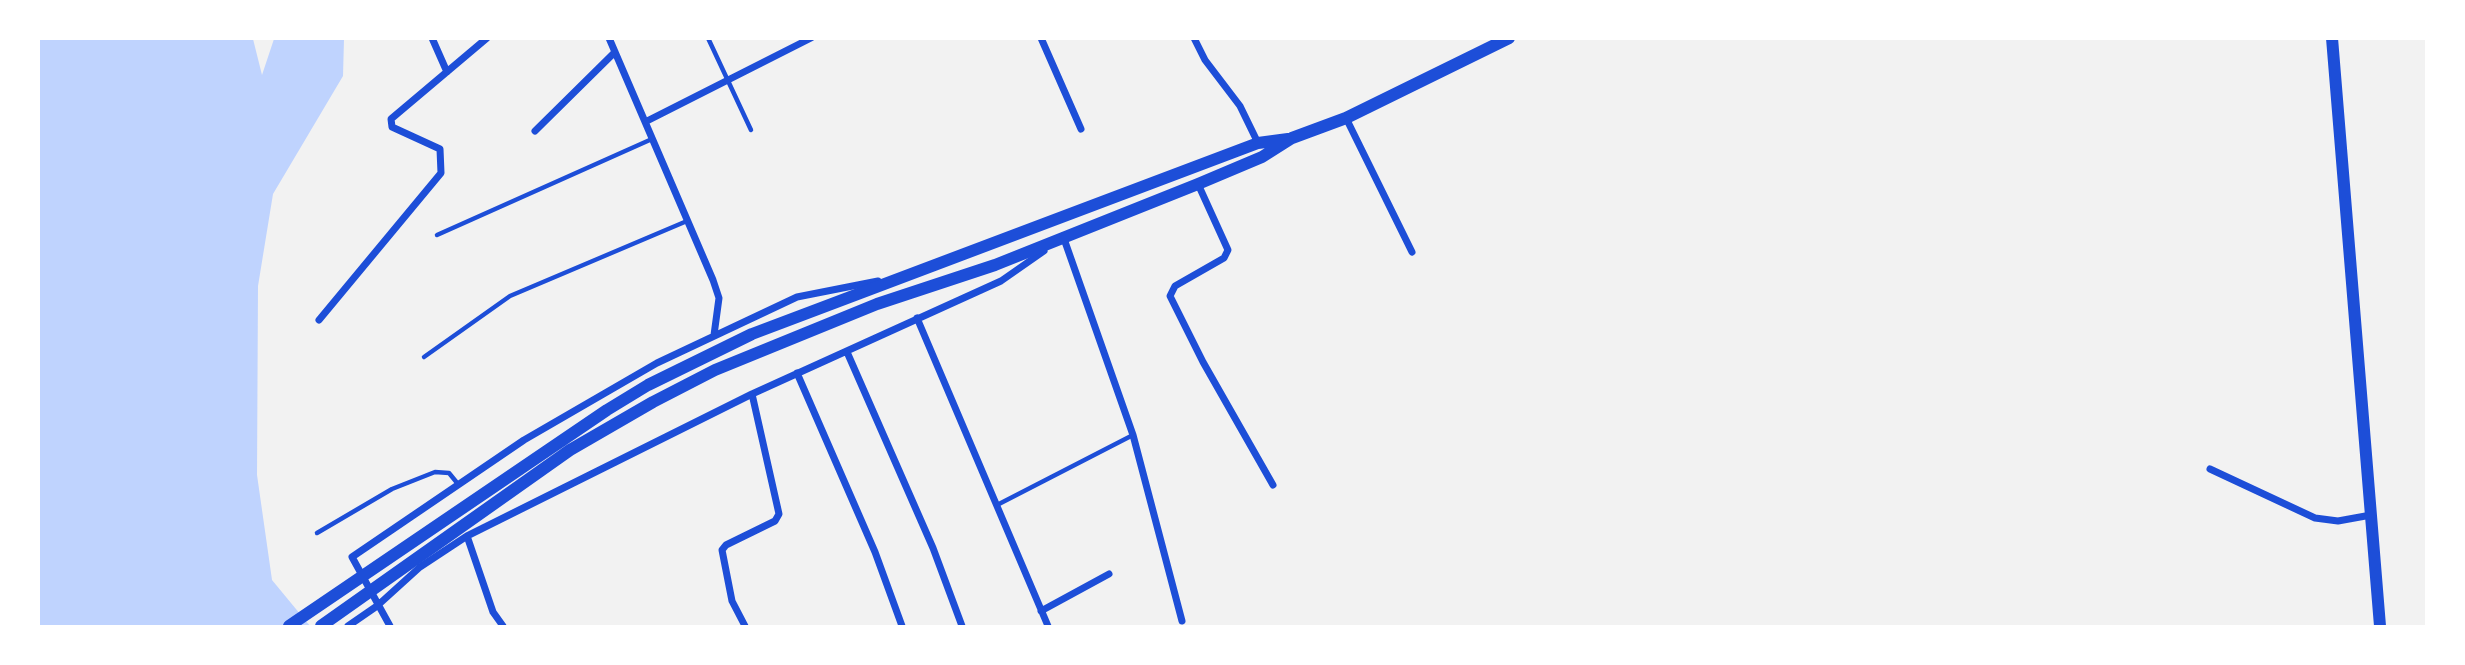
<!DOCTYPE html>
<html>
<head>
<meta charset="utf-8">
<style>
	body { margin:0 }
	#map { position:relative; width:2465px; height:665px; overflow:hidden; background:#f2f2f2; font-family:"Exo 2",sans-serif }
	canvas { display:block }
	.frame { position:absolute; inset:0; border:40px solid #fff; pointer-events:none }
</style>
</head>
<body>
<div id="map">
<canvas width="2465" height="665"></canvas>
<div class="frame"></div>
</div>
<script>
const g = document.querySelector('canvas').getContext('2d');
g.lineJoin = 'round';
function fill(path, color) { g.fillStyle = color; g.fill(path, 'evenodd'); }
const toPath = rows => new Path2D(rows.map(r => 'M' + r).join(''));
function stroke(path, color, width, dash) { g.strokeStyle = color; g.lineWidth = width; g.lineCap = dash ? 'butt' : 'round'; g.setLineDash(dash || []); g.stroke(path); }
fill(toPath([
	[38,39,253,39,262,75,274,39,344,39,343,76,273,194,258,286,257,475,272,580,310,626,39,626]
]), '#bfd3fe');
stroke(toPath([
	[708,38,751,130],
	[437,235,652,139],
	[424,357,510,296,687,221],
	[997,505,1133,435],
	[317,533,392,489,435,472,449,473,458,484]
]), '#1d4ed8', 4.5);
stroke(toPath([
	[432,38,447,72],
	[609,38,713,280,719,298,714,335],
	[1041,38,1081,129],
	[1194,38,1205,60,1240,106,1258,143],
	[1346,118,1412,252],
	[645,122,811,38],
	[535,131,615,52],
	[1198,184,1228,250,1224,258,1175,286,1170,296,1203,362,1273,485],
	[1062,237,1063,236,1133,435,1182,621],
	[917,318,1048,626],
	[319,320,441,173,440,149,392,127,391,119,487,38],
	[847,352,933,548,962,626],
	[797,373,875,552,902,626],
	[2210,469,2315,518,2338,521,2371,515],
	[467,536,493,612,503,626],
	[1041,611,1109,574],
	[348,626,377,606,420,567,467,536,752,394,1001,281,1044,251],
	[390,626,352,557,524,440,657,363,797,297,878,281],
	[745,626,732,601,722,550,726,545,775,521,779,514,752,394]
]), '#1d4ed8', 7);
stroke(toPath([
	[2332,38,2380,626],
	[289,626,607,410,648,385,752,334,1258,143,1288,139],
	[321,626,570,450,653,402,715,370,877,304,995,265,1198,184,1262,157,1292,138,1346,118,1509,38]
]), '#1d4ed8', 12);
</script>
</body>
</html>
